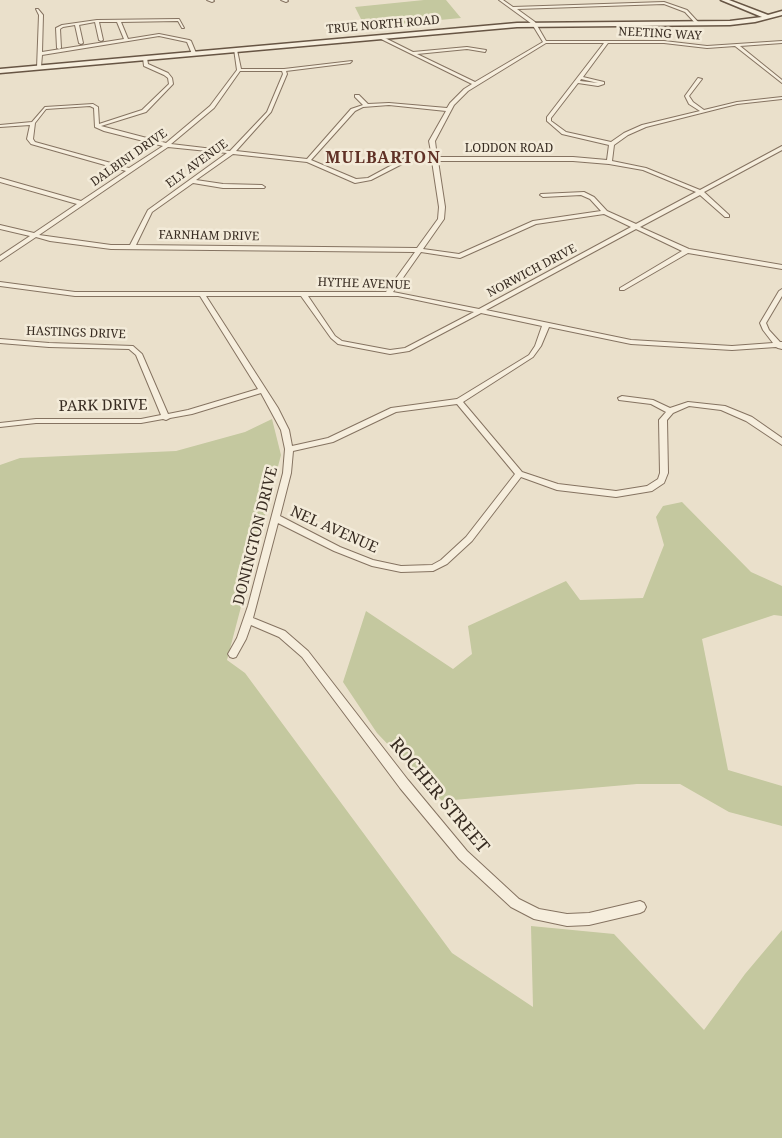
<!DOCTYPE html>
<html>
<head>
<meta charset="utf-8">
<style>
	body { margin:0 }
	canvas { display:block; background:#eae0cb }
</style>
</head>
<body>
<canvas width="782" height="1138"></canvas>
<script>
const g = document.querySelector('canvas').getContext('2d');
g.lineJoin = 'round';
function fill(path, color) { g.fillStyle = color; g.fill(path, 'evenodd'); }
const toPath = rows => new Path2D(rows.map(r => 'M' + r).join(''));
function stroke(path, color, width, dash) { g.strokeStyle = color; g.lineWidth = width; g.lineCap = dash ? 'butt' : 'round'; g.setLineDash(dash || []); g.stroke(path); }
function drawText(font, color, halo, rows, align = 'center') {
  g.font = font + ' "Noto Serif",serif'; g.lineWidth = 5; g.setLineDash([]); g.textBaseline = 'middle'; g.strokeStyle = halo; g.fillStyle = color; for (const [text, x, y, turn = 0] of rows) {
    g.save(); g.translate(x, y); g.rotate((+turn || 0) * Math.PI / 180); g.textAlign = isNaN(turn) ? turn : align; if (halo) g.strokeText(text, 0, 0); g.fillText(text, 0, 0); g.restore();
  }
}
fill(toPath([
	[424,0,446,0,461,18,365,27,355,7],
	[272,419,281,455,227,660,245,673,452,953,533,1007,531,926,614,934,704,1030,745,974,782,930,782,1138,0,1138,0,465,20,458,176,451,245,432],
	[682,502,751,572,782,586,782,616,774,615,702,639,728,770,782,786,782,826,729,812,680,784,637,784,442,801,377,733,343,682,366,611,453,669,472,654,468,626,566,581,580,600,643,598,664,545,656,517,663,506]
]), '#c4c89f');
const street = toPath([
	[207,0,213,0,214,1,212,2,207,0],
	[281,0,287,0,288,1,286,2,281,0],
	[499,0,503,0,513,7,664,2,687,10,699,23,696,24,685,12,664,4,517,9,535,22,546,41,664,41,707,46,782,41,782,43,740,46,782,80,782,83,735,46,707,48,664,43,608,43,583,77,604,82,604,84,598,86,578,83,551,118,551,121,566,132,611,142,624,133,642,125,700,111,689,104,685,96,698,78,702,79,689,96,693,102,704,110,737,102,782,97,782,99,737,104,646,127,628,135,614,145,612,161,646,168,700,190,782,146,782,150,704,192,729,215,729,217,725,217,700,195,640,227,689,249,782,265,782,269,688,253,624,290,620,290,620,288,682,251,636,229,486,310,631,340,732,346,773,343,763,330,760,323,779,291,782,289,782,296,766,323,769,330,780,342,782,342,782,349,778,348,776,347,732,350,631,344,549,327,541,346,533,357,463,402,522,472,558,484,616,491,647,486,658,479,660,473,659,420,666,412,651,404,619,400,618,398,622,396,653,400,670,408,688,402,725,406,752,417,782,438,782,445,746,421,721,410,689,406,673,413,667,420,668,473,664,483,652,491,616,497,557,490,521,477,472,541,447,564,433,571,401,572,372,566,334,551,278,523,253,618,285,631,308,651,408,780,467,851,519,899,539,909,567,914,589,913,640,901,644,903,646,907,644,911,640,913,589,925,567,926,534,919,511,907,459,859,400,788,302,657,279,637,251,625,246,639,236,657,233,658,230,657,228,654,237,638,248,606,283,473,285,449,281,430,261,393,192,414,170,418,166,420,163,419,141,423,36,423,0,427,0,423,36,419,141,419,161,415,136,355,129,349,49,347,0,343,0,339,49,343,133,346,142,354,168,414,188,410,258,389,200,296,75,296,0,286,0,282,75,292,386,292,415,252,111,249,50,241,36,237,0,261,0,256,30,236,0,229,0,225,34,233,77,204,0,182,0,178,81,201,126,171,31,144,27,139,30,125,0,127,0,125,32,122,45,107,93,104,98,107,99,124,142,110,169,84,168,78,164,75,144,66,143,58,145,57,147,58,148,64,168,73,172,78,173,84,146,112,101,126,166,143,210,106,237,70,234,49,237,50,241,69,284,69,352,61,350,63,286,71,287,74,271,112,236,151,307,159,351,109,363,105,355,97,355,95,359,95,368,104,389,103,447,108,450,103,464,89,472,84,379,38,379,36,381,36,413,52,467,47,486,50,485,52,467,49,417,54,475,82,543,42,532,24,499,0],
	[546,43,604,43,547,117,547,121,562,134,609,145,607,160,573,157,437,157,435,141,454,105,468,91,546,43],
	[240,71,282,71,283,74,267,112,230,151,171,144,214,108,240,71],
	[581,79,598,83,580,81,581,79],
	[389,105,446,111,429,141,432,157,405,158,368,178,356,179,311,160,355,111,363,107,389,105],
	[90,106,94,108,95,127,104,131,163,146,129,168,35,142,33,139,35,123,46,109,90,106],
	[168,147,227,153,148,210,130,245,111,245,39,235,168,147],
	[233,154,307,162,355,183,371,180,408,161,432,161,439,207,438,219,417,248,136,245,152,212,193,183,223,188,264,188,265,187,262,185,223,184,196,180,233,154],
	[438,161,573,161,609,164,643,170,696,192,636,224,607,211,594,197,584,192,541,194,540,195,543,197,581,195,590,199,601,211,533,221,459,254,423,249,444,219,445,207,438,161],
	[604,214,631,227,479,309,393,292,421,252,460,258,536,224,604,214],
	[206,296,301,296,331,338,338,344,390,354,409,351,481,313,542,326,535,346,529,355,457,399,391,408,328,438,292,446,289,430,278,408,206,296],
	[308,296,398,296,474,312,405,348,390,350,342,341,335,336,308,296],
	[457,404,515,474,466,537,441,560,432,565,401,566,373,560,340,547,280,516,291,473,293,451,333,442,396,412,457,404],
	[36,9,38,9,43,15,42,52,124,39,117,22,99,22,103,40,101,41,99,40,95,22,79,25,83,43,81,44,79,43,75,25,63,27,60,29,61,48,59,49,57,48,56,28,62,25,97,20,179,19,184,28,182,28,178,21,121,22,128,39,159,34,189,40,191,41,196,53,192,54,187,42,159,36,42,55,41,67,37,68,39,15,36,9]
]);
const secondary = toPath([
	[721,0,729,0,768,15,782,11,782,15,755,22,730,25,517,27,0,73,0,69,517,23,730,21,762,17,721,0]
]);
stroke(street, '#857361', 2);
stroke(secondary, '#675544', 3);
fill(street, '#f6eedd');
fill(secondary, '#f6eedd');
drawText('12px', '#382c22', '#f3ebd9', [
	["TRUE NORTH ROAD",383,25,-5],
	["NEETING WAY",660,34,3],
	["LODDON ROAD",509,149],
	["DALBINI DRIVE",129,158,-35],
	["ELY AVENUE",197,164,-36],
	["FARNHAM DRIVE",209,236,1],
	["NORWICH DRIVE",532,271,-28],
	["HYTHE AVENUE",364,284,2],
	["HASTINGS DRIVE",76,333,2]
]);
drawText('15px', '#382c22', '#f3ebd9', [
	["PARK DRIVE",103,406,-1],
	["NEL AVENUE",334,530,24],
	["DONINGTON DRIVE",256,536,-76]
]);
g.letterSpacing = '1px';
drawText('bold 16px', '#603126', '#f3ebd9', [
	["MULBARTON",383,158]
]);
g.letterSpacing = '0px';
drawText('18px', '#382c22', '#f3ebd9', [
	["ROCHER STREET",439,796,50]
]);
</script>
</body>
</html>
